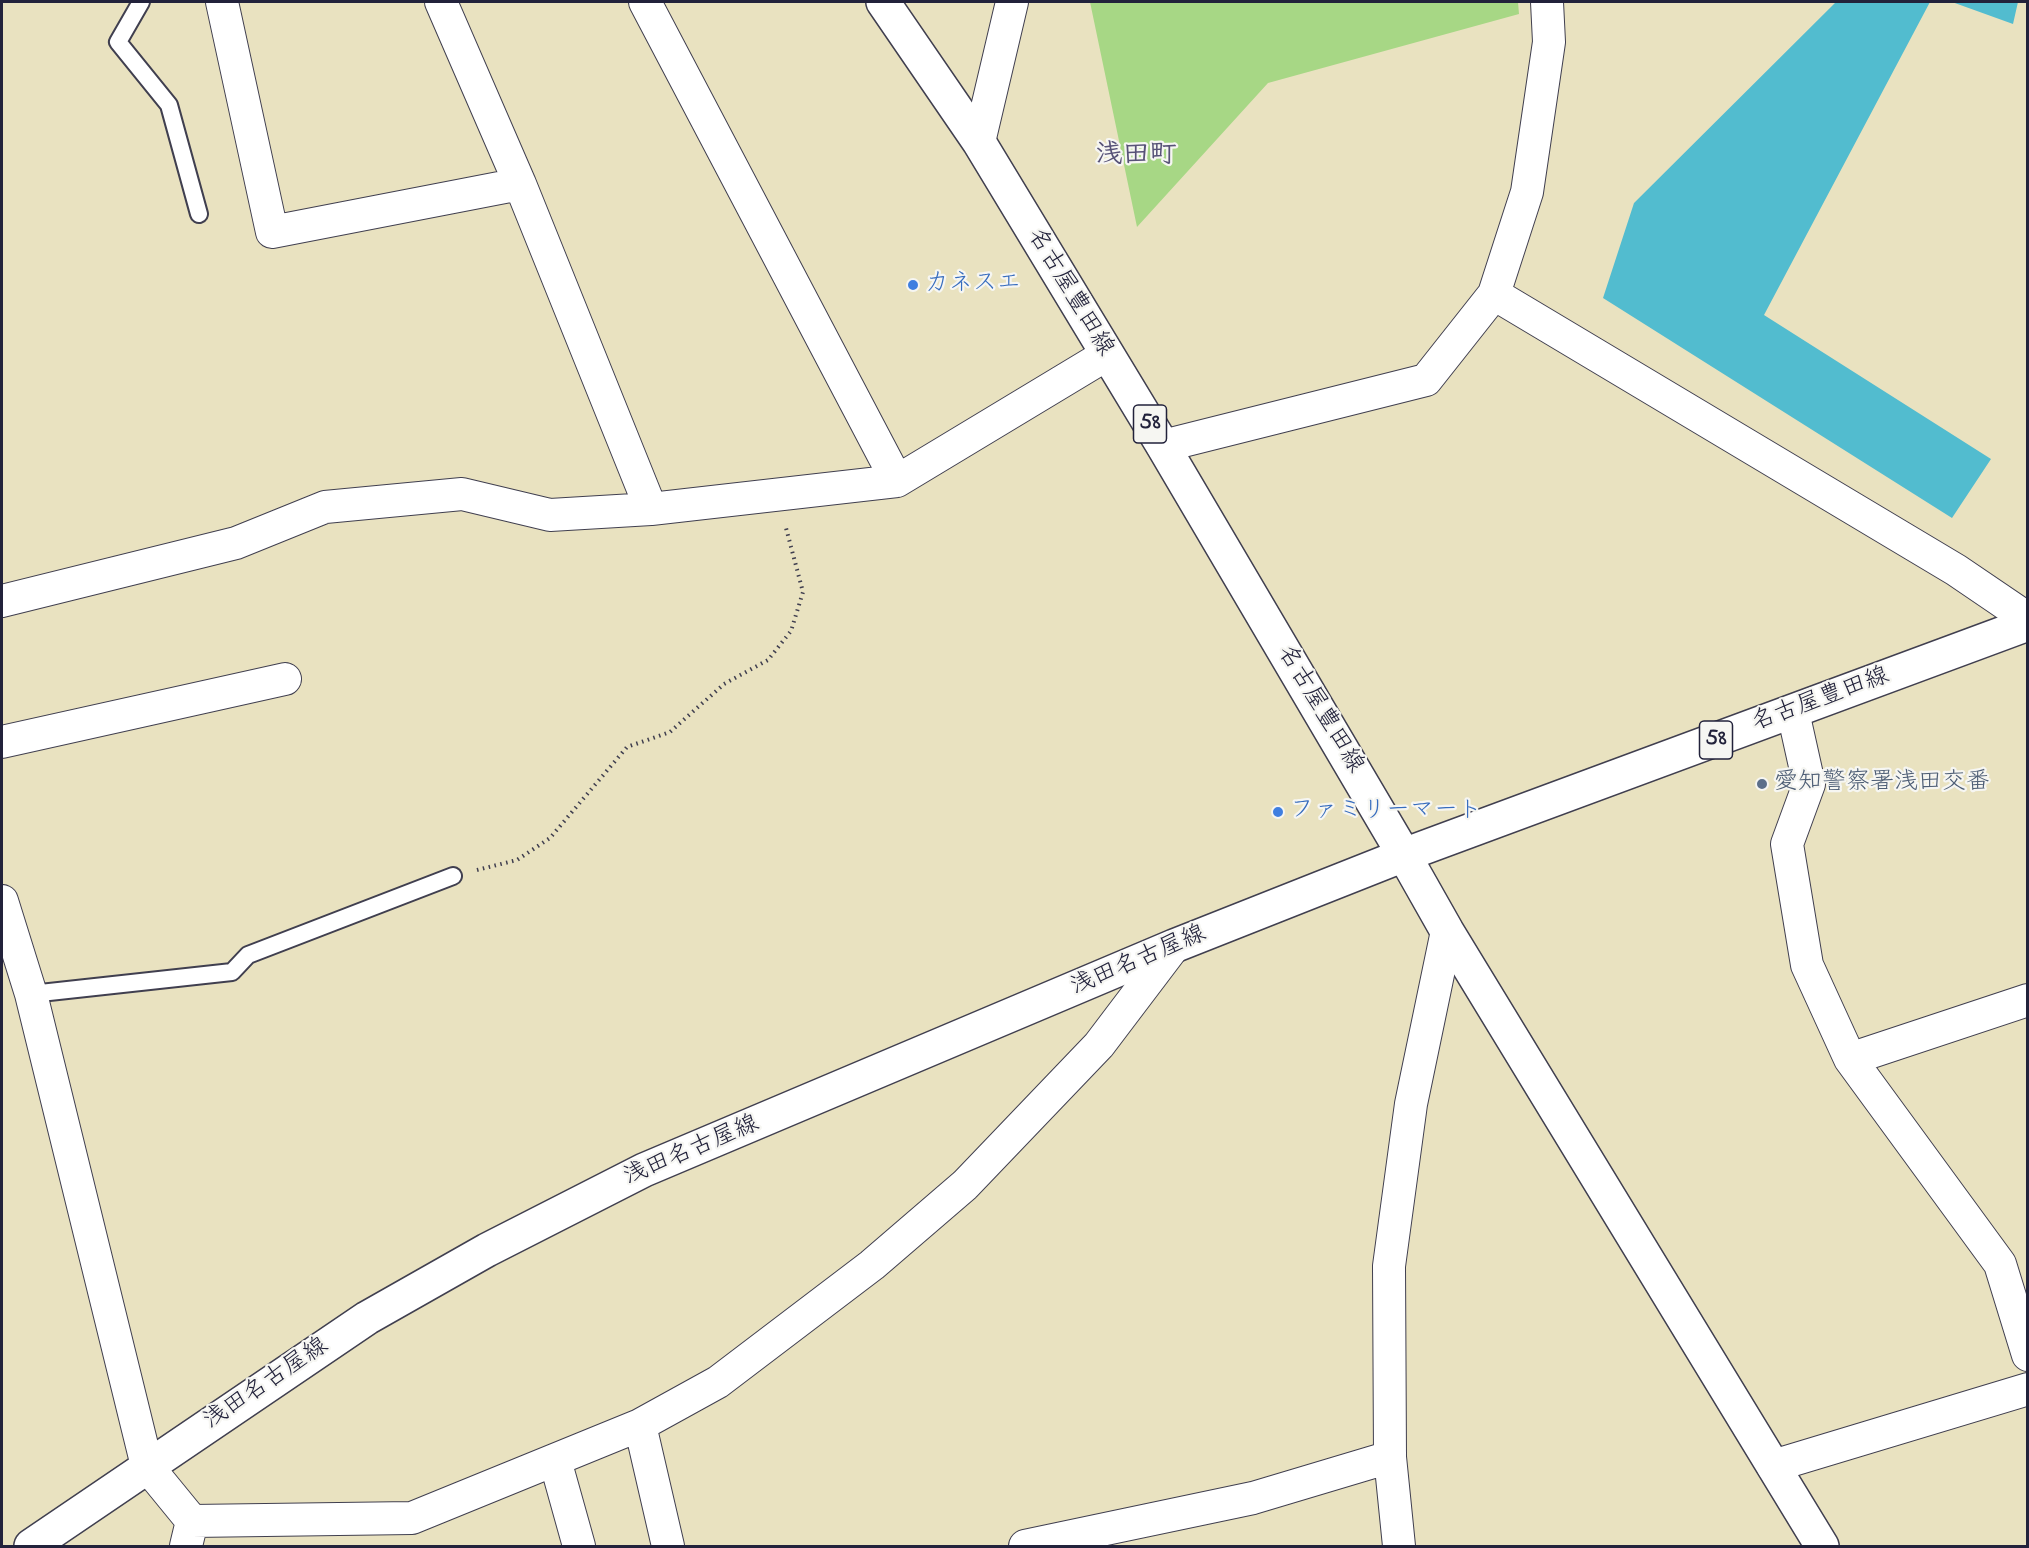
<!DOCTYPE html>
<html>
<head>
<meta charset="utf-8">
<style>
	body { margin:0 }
	#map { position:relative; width:2029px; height:1548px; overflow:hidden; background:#e9e2c0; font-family:"Indie Flower",sans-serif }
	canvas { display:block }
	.frame { position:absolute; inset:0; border:3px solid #22223b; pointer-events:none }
</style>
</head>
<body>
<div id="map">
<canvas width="2029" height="1548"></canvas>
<div class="frame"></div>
</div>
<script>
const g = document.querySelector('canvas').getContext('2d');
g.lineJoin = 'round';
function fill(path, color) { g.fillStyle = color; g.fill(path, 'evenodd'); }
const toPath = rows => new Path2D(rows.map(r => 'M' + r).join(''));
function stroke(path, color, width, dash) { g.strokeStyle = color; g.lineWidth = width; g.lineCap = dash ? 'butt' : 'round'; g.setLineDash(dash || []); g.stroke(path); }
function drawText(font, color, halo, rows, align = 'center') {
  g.font = font + ' "Indie Flower","Klee One",sans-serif'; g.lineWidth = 4.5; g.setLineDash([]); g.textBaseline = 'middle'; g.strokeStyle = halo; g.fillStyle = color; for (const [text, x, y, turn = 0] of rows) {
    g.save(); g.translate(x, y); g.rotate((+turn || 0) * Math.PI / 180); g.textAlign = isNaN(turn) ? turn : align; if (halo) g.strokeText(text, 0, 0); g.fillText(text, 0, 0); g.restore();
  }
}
fill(toPath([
	[1090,2,1518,2,1519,14,1268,83,1137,227]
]), '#a7d785');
fill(toPath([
	[1836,2,1930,2,1764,315,1991,459,1952,518,1603,298,1634,203],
	[1952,2,2018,2,2013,24]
]), '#52bccf');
const lane = toPath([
	[141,2,118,42,169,105,199,214],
	[31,994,232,972,248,955,453,876]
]);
const street = toPath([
	[222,2,272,232,520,184,651,509],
	[441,2,520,184],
	[645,2,897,481],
	[979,142,1012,2],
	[1494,294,1956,570,2028,619],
	[1163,446,1426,380,1494,294,1527,192,1549,42,1547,2],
	[2,601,236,543,325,507,462,494,550,515,651,509,897,481,1106,355],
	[1793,712,1809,784,1787,844,1807,965,1850,1059,2000,1264,2028,1355],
	[2,742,285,679],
	[2,901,31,994,147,1466,192,1521],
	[1850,1059,2028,1000],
	[640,1425,668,1546],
	[555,1460,579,1546],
	[1773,1466,2028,1389],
	[186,1546,192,1521,412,1518,640,1425,718,1382,872,1265,965,1185,1099,1045,1174,946],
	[1025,1546,1253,1498,1390,1457],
	[1399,1546,1390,1457,1389,1266,1411,1104,1447,931]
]);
const secondary = toPath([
	[31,1546,367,1318,487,1250,644,1170,1174,946,1404,855,1447,931,1822,1546]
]);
const primary = toPath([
	[883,2,979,142,1163,446,1404,855,2028,624]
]);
stroke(lane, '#403f4f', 20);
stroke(street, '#403f4f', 34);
stroke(secondary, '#403f4f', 36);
stroke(primary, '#403f4f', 36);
stroke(toPath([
	[477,870,517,860,550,838,627,747,670,732,724,684,768,660,791,631,803,592,786,528]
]), '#403f4f', 4, [1.5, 4.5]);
stroke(lane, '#fff', 16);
stroke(street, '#fff', 32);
stroke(secondary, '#fff', 33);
stroke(primary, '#fff', 33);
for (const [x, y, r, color] of [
	[913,285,6,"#3f7fe0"],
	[1762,784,6,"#5c6f8a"],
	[1278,812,6,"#3f7fe0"]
]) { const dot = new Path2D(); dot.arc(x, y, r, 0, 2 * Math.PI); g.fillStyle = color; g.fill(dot); stroke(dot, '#f6f6f2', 2); }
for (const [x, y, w] of [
	[1150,424,33],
	[1716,740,33]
]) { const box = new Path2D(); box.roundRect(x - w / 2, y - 19, w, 38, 4.5); g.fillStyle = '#f6f6f2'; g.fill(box); stroke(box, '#22223b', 1.5); }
drawText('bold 22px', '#22223b', null, [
	["58",1150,424],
	["58",1716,740]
]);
drawText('24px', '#366cbe', '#f6f6f2', [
	["カネスエ",925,285],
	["ファミリーマート",1290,812]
], 'left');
drawText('24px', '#22223b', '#f6f6f2', [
	["名古屋豊田線",1069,293,59],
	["名古屋豊田線",1821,701,-20],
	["名古屋豊田線",1319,710,59],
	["浅田名古屋線",1139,962,-23],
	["浅田名古屋線",692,1152,-23],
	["浅田名古屋線",267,1385,-34]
]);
drawText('24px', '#4e5e75', '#f6f6f2', [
	["愛知警察署浅田交番",1774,784]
], 'left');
drawText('bold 27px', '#575277', '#f6f6f2', [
	["浅田町",1136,158]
]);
</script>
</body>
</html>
